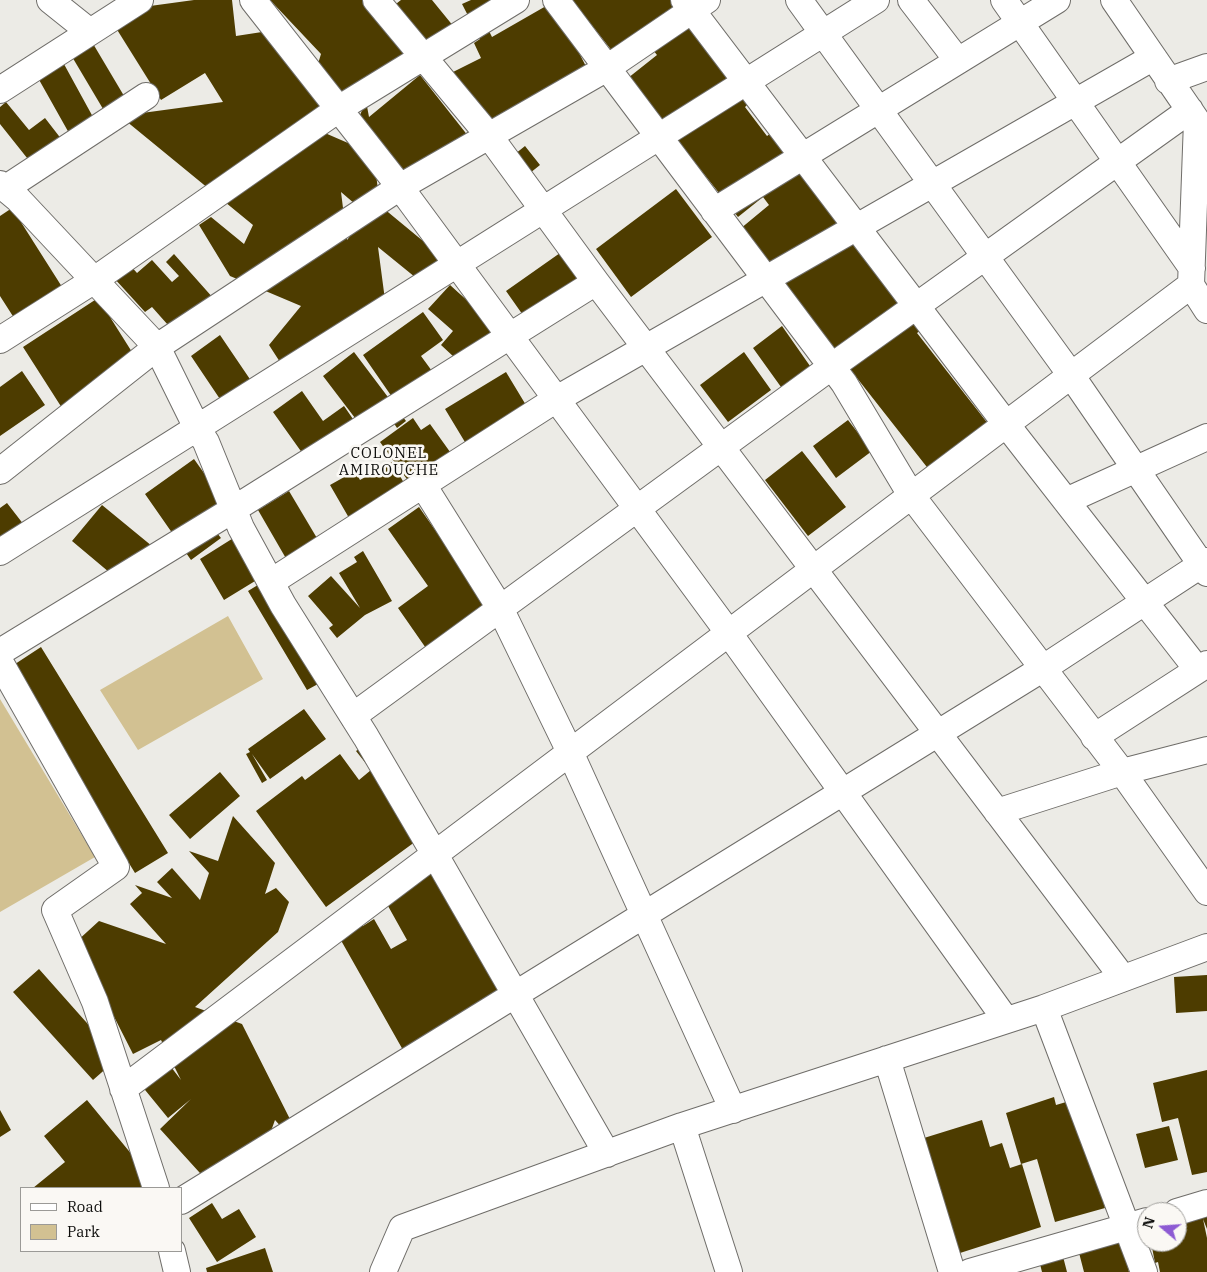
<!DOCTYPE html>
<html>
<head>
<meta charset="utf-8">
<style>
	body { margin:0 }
	#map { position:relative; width:1207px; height:1272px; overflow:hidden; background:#ecebe6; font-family:"IBM Plex Serif",serif }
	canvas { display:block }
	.legend { position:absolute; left:20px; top:1187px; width:162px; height:65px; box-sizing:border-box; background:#faf8f4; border:1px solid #9b9a97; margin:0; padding:6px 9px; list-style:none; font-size:15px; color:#0d0d0b }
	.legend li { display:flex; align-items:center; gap:10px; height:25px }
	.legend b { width:25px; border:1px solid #9b9a97 }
	.north { position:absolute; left:1137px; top:1202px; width:50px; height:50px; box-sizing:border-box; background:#faf8f4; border:1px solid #9b9a97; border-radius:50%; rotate:288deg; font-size:14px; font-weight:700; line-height:20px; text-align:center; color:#0d0d0b }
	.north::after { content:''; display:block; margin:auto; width:18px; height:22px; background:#8d5bd3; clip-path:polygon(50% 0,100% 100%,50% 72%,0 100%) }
</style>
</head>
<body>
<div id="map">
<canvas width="1207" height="1272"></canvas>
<ul class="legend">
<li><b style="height:6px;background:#fff"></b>Road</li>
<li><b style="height:14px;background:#d2c192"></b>Park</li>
</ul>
<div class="north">N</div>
</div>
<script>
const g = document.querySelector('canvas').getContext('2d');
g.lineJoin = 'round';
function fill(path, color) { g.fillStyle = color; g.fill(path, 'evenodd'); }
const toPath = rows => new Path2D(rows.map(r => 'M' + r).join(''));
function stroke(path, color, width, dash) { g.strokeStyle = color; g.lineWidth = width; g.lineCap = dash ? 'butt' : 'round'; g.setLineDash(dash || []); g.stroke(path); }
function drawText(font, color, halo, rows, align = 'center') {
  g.font = font + ' "IBM Plex Serif",serif'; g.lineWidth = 5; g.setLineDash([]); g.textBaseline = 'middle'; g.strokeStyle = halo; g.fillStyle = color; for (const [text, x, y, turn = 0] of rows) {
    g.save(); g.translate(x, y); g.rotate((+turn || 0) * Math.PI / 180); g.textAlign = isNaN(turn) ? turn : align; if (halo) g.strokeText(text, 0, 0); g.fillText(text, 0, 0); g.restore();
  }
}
fill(toPath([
	[228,616,263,679,138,750,100,690],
	[0,699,95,857,0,912]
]), '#d2c192');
fill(toPath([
	[194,0,232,0,236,36,275,30,317,67,321,54,270,0,371,0,422,53,318,130,348,143,366,101,369,117,420,75,476,146,418,193,371,134,378,190,362,210,341,192,347,240,377,203,446,260,426,286,378,247,387,315,289,376,269,345,301,306,230,276,199,225,211,217,244,244,253,225,120,116,223,102,205,73,161,100,106,12],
	[401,0,432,0,463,38,436,61,392,7],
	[471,0,513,0,484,21,492,37,553,2,595,84,491,146,453,72,481,58,474,43,480,39,462,4],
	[572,0,670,0,750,102,745,107,767,136,779,127,859,240,853,245,901,306,932,322,917,333,989,425,930,471,740,229,769,205,763,197,738,217,628,78,657,55,653,50,627,70],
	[92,42,130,106,109,119,71,55],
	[59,55,99,128,74,142,33,69],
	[6,102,29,130,45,118,69,149,39,173,0,124,0,107],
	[525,146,540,165,525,177,510,158],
	[676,189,712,237,631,297,596,249],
	[12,208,64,290,16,321,0,296,0,216],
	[560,253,579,280,525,318,506,291],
	[174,254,214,299,176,334,152,307,145,312,114,278,129,264,137,273,152,260,172,282,179,276,166,262],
	[450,285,502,332,468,370,441,345,453,331,428,309],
	[98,298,137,360,62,408,23,347],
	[423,312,443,340,421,356,440,382,401,410,363,355],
	[782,326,810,366,781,387,753,348],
	[220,335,260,394,230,414,191,356],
	[354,352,406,421,397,428,393,422,371,439,323,376],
	[744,352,771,390,728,422,700,385],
	[22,371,45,405,0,436,0,387],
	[506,372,535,420,474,457,445,409],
	[302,391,323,421,344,406,364,435,315,471,273,412],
	[413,418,421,430,430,424,463,470,422,500,380,442],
	[848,420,872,451,836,478,813,446],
	[802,451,846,507,808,536,765,480],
	[194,459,233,514,213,528,221,538,191,560,145,494],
	[392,462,412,497,360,537,330,485,355,471,360,480],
	[289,491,327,555,295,574,258,510],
	[7,503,31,534,0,557,0,508],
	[102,505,158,551,128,588,72,541],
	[419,507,498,620,437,664,398,608,428,586,388,529],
	[235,537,260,578,224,600,200,559],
	[363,551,392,601,365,615,337,638,329,628,333,625,308,596,331,576,360,608,339,573,357,562,354,557],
	[271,577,355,719,343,726,318,684,307,690,248,591],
	[41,647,168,853,135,873,9,668],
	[304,709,326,739,270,779,252,754,267,780,262,783,246,754,250,752,248,749],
	[359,749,423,836,326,907,256,811,302,776,305,780,340,754,359,780,371,770,356,751],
	[220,772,240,796,190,839,169,815],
	[233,816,275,863,265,894,276,888,289,902,278,932,195,1007,242,1024,298,1135,293,1140,275,1120,262,1156,209,1183,160,1129,191,1099,168,1118,141,1085,168,1063,181,1080,161,1040,133,1054,76,942,99,921,166,944,130,904,142,893,135,885,172,898,157,882,172,868,200,900,209,873,189,851,218,861],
	[429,863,512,1009,412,1066,334,928,356,915,363,926,374,919,391,949,407,940,383,897],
	[39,969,118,1058,93,1080,13,992],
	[1207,975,1207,1011,1176,1013,1174,977],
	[1207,1070,1207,1172,1192,1175,1178,1118,1162,1122,1153,1083],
	[1054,1097,1056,1105,1073,1100,1105,1208,1055,1222,1037,1159,1021,1164,1006,1113],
	[87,1100,156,1184,151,1188,33,1188,65,1162,44,1136],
	[0,1110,11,1130,0,1137],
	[982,1120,990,1147,1002,1143,1010,1168,1022,1164,1041,1227,960,1253,924,1138],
	[1169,1126,1178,1160,1145,1168,1136,1134],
	[212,1203,222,1219,239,1209,256,1237,217,1262,189,1218],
	[1207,1208,1207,1229,1203,1219,1207,1238,1207,1272,1160,1272,1158,1262,1155,1263,1151,1242,1177,1242,1177,1215],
	[1120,1237,1129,1272,1084,1272,1078,1249],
	[1060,1245,1067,1272,1042,1272,1037,1252],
	[265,1248,273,1272,207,1272,206,1268]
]), '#4d3c00');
const street = toPath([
	[50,0,90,32],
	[253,0,400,187,728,632,1006,1020],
	[376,0,490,137,596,282,1123,978],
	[556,0,844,383,911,495,1122,772,1207,892],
	[684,0,1006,424,1197,669],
	[799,0,1071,375,1207,573],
	[911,0,958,61],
	[1004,0,1192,268],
	[1114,0,1197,121,1191,285,1207,310],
	[1168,81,1207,67],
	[0,90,140,0],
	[0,184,18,199,157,347,197,428,206,442,241,528,283,605,366,737,434,853,607,1154],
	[6,188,146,96],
	[714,211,1057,0],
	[0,340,93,281,340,108,516,0],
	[0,471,157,347,400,187,607,68,707,0],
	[423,485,500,608,570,752,733,1110],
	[1066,501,1207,437],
	[0,552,876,0],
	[271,582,555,400,1152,58],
	[0,652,234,509,596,282],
	[0,662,116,867,55,910,95,1002,156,1188],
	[353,716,831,367,1190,110],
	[1094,737,1207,664],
	[997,812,1122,772,1207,750],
	[1044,1008,1144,1272],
	[887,1059,952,1272],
	[123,1089,1191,285],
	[682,1126,729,1272],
	[181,1201,1042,669,1207,561],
	[1177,1212,1207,1203],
	[172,1251,177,1272],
	[383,1272,402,1228,682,1126,1044,1008,1207,947],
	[970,1272,1147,1221]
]);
stroke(street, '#6f6d69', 28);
stroke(street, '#fff', 26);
g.letterSpacing = '1px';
drawText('15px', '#0d0d0b', '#faf8f4', [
	["COLONEL",389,454],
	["AMIROUCHE",389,471]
]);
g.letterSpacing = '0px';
</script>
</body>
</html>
